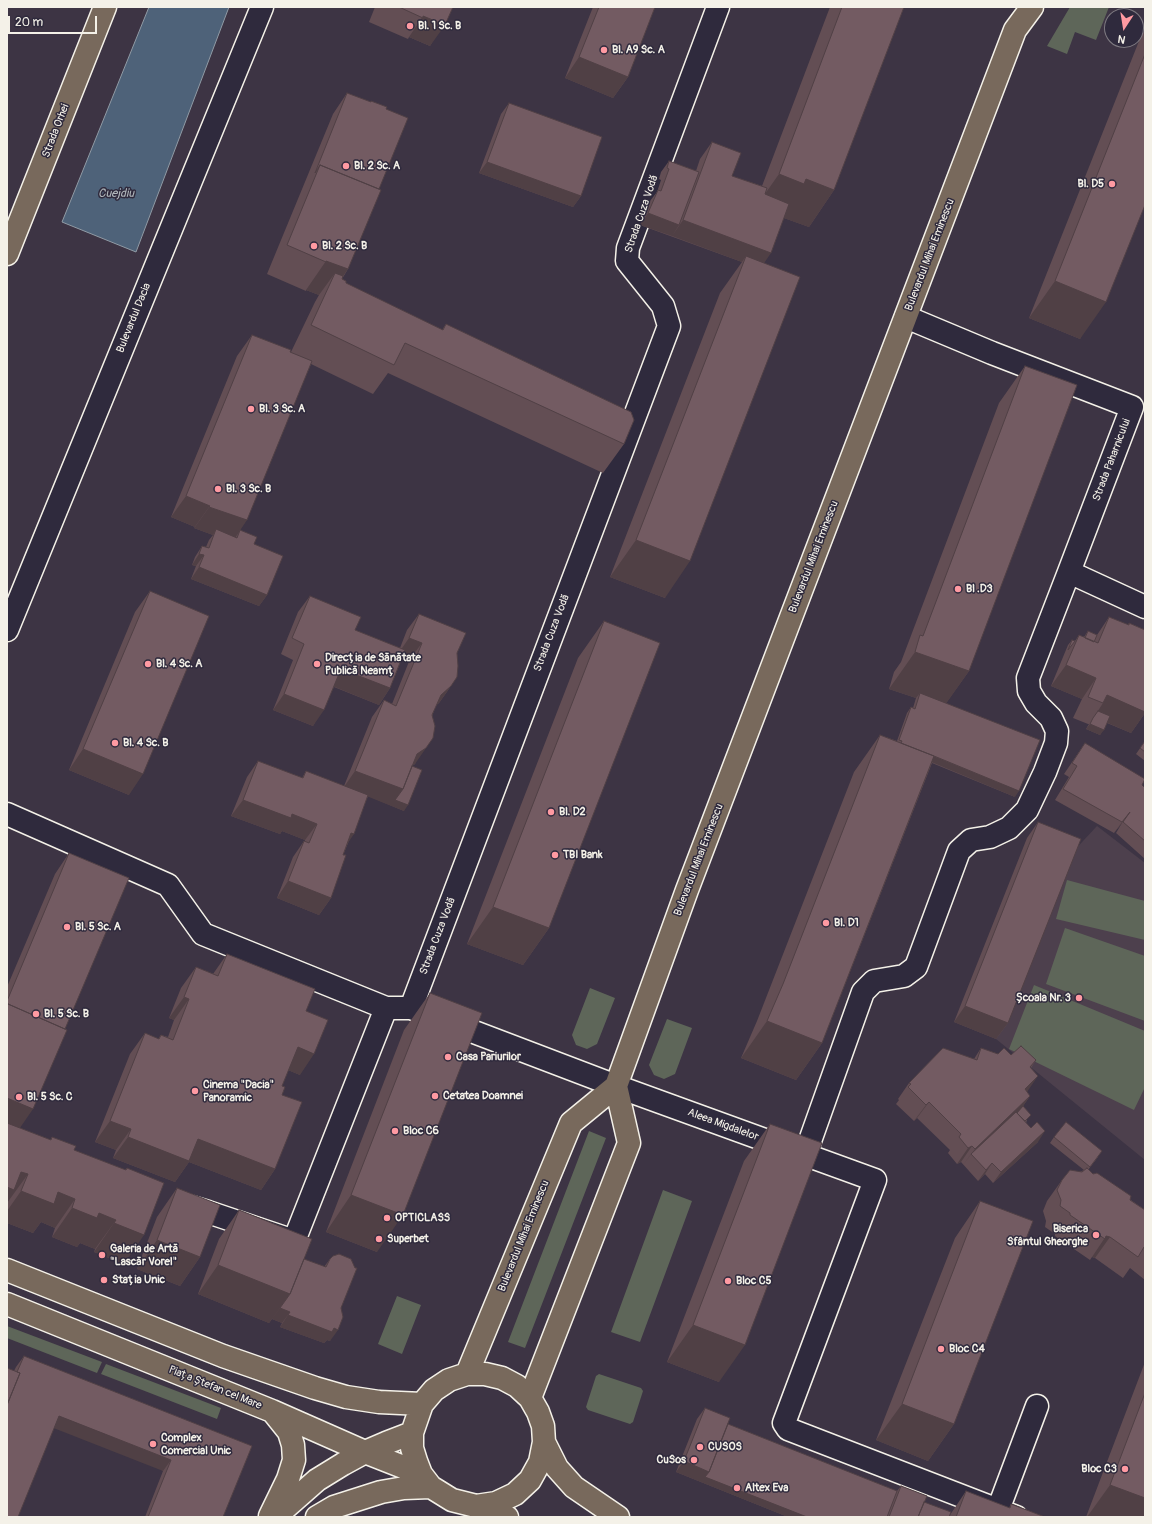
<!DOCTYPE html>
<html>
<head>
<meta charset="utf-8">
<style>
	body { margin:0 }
	#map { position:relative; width:1152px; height:1524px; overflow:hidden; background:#3d3444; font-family:Pangolin,sans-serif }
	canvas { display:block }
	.frame { position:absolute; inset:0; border:8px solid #f4f1e8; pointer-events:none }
	.north { position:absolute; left:1104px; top:8px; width:40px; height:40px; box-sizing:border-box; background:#2f2a3d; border:1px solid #7e7a81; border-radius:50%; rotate:192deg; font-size:11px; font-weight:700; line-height:16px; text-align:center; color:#f4f1e8 }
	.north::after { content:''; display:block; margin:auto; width:14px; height:18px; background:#ff9aa2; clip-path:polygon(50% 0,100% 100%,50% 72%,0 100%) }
	.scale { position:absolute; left:8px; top:16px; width:89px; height:18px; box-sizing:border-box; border:2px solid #f4f1e8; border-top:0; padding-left:5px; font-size:12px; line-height:14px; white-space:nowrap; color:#f4f1e8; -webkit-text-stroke:3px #2f2a3d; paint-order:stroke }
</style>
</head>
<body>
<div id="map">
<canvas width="1152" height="1524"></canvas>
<div class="frame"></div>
<div class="north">N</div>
<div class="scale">20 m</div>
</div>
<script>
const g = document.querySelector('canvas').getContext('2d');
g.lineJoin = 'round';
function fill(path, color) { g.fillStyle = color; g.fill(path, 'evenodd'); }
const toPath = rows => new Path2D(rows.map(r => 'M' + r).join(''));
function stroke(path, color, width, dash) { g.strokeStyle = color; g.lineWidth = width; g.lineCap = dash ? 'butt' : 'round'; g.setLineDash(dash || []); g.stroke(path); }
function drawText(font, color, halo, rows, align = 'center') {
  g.font = font + ' Pangolin,sans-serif'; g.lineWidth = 3; g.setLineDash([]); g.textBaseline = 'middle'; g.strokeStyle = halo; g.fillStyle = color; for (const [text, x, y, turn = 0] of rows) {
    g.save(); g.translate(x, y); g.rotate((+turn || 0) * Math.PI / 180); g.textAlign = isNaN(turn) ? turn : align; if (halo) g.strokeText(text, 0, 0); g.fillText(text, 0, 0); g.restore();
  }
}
fill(toPath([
	[1097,826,1145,863,1145,1160,996,1039,1070,855]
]), '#4d404d');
fill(toPath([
	[1070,7,1109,7,1096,40,1075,32,1067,54,1047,46],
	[1067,880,1145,901,1145,940,1056,919],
	[1065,928,1145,956,1145,1021,1046,984],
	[1034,985,1145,1031,1145,1087,1134,1110,1009,1049],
	[590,988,615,998,597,1044,587,1049,576,1045,572,1035],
	[667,1019,692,1028,675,1074,664,1079,654,1075,649,1065],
	[589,1131,606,1138,525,1348,508,1342],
	[663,1190,692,1201,640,1342,611,1332],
	[397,1296,421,1305,402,1354,378,1344],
	[7,1326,102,1362,97,1373,7,1338],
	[106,1364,221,1408,217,1419,101,1374],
	[599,1374,641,1388,643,1391,633,1422,630,1424,588,1410,586,1407,596,1376]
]), '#5e6659');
const water = toPath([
	[149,7,229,7,136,252,62,222,149,7]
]);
fill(water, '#4e6279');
stroke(water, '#909ba5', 1);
const minor = toPath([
	[906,317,992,353,1132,407,1069,572,1145,607],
	[7,630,262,7],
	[7,814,168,885,203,934,386,1008],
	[411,1008,669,326,663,306,627,261,628,248,718,7],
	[805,1155,863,992,874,981,904,976,916,967,959,851,971,840,990,837,1009,828,1027,810,1045,772,1056,743,1057,731,1051,718,1036,703,1029,691,1028,678,1069,572],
	[188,1206,208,1212,294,1241,386,1008,411,1008,616,1086,875,1180,784,1423,788,1429,1016,1517],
	[998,1510,1037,1406]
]);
const major = toPath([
	[7,254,105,7],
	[616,1086,687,890,1015,30,1032,7],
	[7,1270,223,1356,315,1388,346,1397,379,1402,422,1404],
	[7,1304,272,1411,365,1452,421,1474],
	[467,1374,571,1123,616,1086],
	[530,1398,629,1143,616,1086],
	[544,1442,557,1468,574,1487,618,1517],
	[476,1506,496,1503,515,1494,530,1480,540,1462,544,1442,543,1426,538,1412,530,1398,517,1386,502,1378,485,1374,467,1374,449,1380,434,1390,422,1404,412,1433,412,1448,416,1461,421,1474,431,1487,452,1500,476,1506,507,1517],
	[270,1516,288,1479,294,1460,293,1445,289,1432,273,1412],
	[275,1517,317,1480,343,1464,365,1452,386,1443,412,1433],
	[317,1517,334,1507,381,1492,404,1488,431,1487]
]);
stroke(minor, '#f4f1e8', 25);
stroke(major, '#f4f1e8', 25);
stroke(minor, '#2f2a3d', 22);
stroke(major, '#78695c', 22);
fill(toPath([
	[375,7,453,7,430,46,409,37,408,39,369,22],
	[593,7,655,7,628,77,613,98,565,78],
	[830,7,904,7,834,190,809,227,784,218,764,263,665,598,610,577,720,293,742,262,640,225,650,201,657,192,661,180,659,179,661,172,669,161,696,171,700,159,712,142,732,176,762,186],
	[1145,30,1145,205,1080,339,1029,318,1141,36],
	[347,93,386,109,379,189,348,269,342,279,346,283,442,330,446,324,624,444,603,473,388,373,373,394,311,364,240,530,254,544,267,595,259,606,191,579,196,566,192,565,195,557,202,546,206,547,209,540,213,535,194,528,195,527,171,517,237,356,252,335,291,352,315,302,319,295,306,290,306,291,267,274,333,114],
	[509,103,581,196,573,207,479,173,501,114],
	[1025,366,969,671,946,703,1015,797,932,763,822,1043,796,1080,741,1058,757,1021,854,772,880,735,897,741,907,713,911,707,913,708,916,698,889,689,894,672,901,662,999,403],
	[150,591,129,795,69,770,135,612],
	[310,596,355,630,400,648,407,630,419,614,457,653,451,686,439,703,436,705,415,764,412,766,404,811,368,796,343,855,331,898,319,915,277,898,293,857,304,841,305,841,305,840,282,831,280,834,231,816,247,777,258,761,302,778,306,771,344,786,372,717,384,700,392,704,410,659,403,656,390,688,379,705,334,687,313,726,273,710,293,660,281,654,298,612],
	[1109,617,1128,625,1129,623,1145,630,1145,713,1131,733,1107,723,1100,735,1086,729,1089,724,1088,724,1073,718,1082,699,1051,686,1068,645,1072,640,1075,641,1079,635,1084,637,1088,631,1097,635],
	[604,621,549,928,523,965,467,944,578,658],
	[1145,741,1145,761,1136,754],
	[1085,743,1145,788,1145,859,1116,833,1122,823,1114,833,1055,800,1069,777,1064,774],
	[1038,822,1008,1023,996,1039,954,1022,1027,838],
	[69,853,20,1128,50,1140,52,1137,74,1150,125,1170,127,1168,124,1264,94,1252,95,1249,80,1243,77,1247,52,1237,55,1228,41,1222,33,1233,7,1223,7,987,55,874],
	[227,954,306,1011,300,1075,288,1070,282,1086,282,1095,275,1169,261,1190,189,1162,175,1182,113,1158,116,1150,95,1142,130,1054,145,1033,158,1039,161,1035,168,1037,174,1020,169,1018,181,988,196,967,213,974],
	[430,993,377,1252,326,1232,404,1030],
	[981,1048,998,1054,1011,1055,1036,1060,1031,1068,1027,1092,1030,1096,1023,1106,1027,1121,1026,1122,1038,1142,993,1183,985,1174,978,1181,961,1162,957,1164,948,1153,950,1150,917,1118,914,1121,896,1104,899,1100,898,1099,909,1083,974,1059],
	[770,1124,719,1382,667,1362,744,1161],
	[1054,1137,1098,1157,1088,1170,1145,1210,1145,1280,1130,1268,1123,1278,1095,1258,1092,1257,1090,1260,1055,1236,1055,1234,1045,1227,1046,1221,1043,1211,1047,1201,1062,1180,1084,1170,1050,1143],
	[177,1188,200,1257,180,1286,137,1269,157,1217],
	[980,1201,954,1424,928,1461,876,1440,955,1238],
	[239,1210,304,1259,324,1267,330,1259,341,1308,330,1341,327,1340,324,1343,280,1327,282,1323,272,1319,269,1323,198,1294,219,1239],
	[24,1356,252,1446,223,1517,145,1517,163,1471,14,1371,16,1367],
	[1145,1362,1145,1517,1086,1517],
	[705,1408,728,1424,897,1491,901,1486,924,1502,950,1515,966,1491,1009,1508,1011,1504,1045,1517,788,1517,676,1472,697,1419]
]), '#634e54');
fill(toPath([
	[423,16,445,25,430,46,409,37],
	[579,57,628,77,613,98,565,78],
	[487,162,581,196,573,207,479,173],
	[779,174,806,179,834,190,809,227,781,217,753,211],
	[648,213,679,225,672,236,640,225],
	[683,220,771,253,760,269,746,256,742,262,672,236],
	[326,261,348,269,328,298,335,273,319,295,306,290],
	[1055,281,1106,302,1080,339,1029,318],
	[186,496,210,506,195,527,171,517],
	[209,507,247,520,233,541,216,529,213,535,194,528],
	[636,540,690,561,665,598,610,577],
	[199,554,204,555,196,566,192,565],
	[199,567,267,595,259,606,191,579],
	[409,638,422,643,410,659,398,654],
	[915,652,969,671,943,708,920,693,916,698,889,689],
	[1066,665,1096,678,1082,699,1051,686],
	[341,669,390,688,379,705,330,685],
	[451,686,439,703,429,711,441,695],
	[284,694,324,710,313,726,273,710],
	[1107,695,1145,705,1145,713,1131,733,1094,717,1103,703],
	[1090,724,1104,730,1100,735,1086,729],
	[901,743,1019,791,1015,797,898,748],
	[426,748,415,764,408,769,417,754],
	[83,749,143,774,129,795,69,770],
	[355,771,403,789,408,805,404,811,344,787],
	[243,800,292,814,317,824,305,840,282,831,280,834,231,816],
	[1130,812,1122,823,1114,833,1122,822],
	[351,833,354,834,343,850],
	[288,881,331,898,319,915,277,898],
	[493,907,549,928,523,965,467,944],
	[184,997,189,999,174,1020,169,1018],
	[965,1006,1008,1023,996,1039,954,1022],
	[767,1021,822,1043,796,1080,741,1058],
	[298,1047,314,1054,300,1075,283,1068],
	[1038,1076,1027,1092,1025,1089],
	[1030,1096,1019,1112,971,1154,963,1165,975,1149],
	[7,1098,33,1109,13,1138,7,1135],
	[929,1102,917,1118,914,1121,926,1105],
	[110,1121,131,1129,116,1150,95,1142],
	[1045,1131,1038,1142,993,1183,1001,1172],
	[128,1137,198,1139,275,1169,261,1190,189,1162,175,1182,113,1158],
	[972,1146,961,1162,957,1164,968,1148],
	[992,1163,985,1174,978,1181,986,1170],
	[21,1172,28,1174,7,1203,7,1187],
	[21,1191,58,1192,75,1199,55,1228,41,1222,33,1233,7,1223,7,1211],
	[351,1195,403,1215,377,1252,326,1232],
	[72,1208,99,1213,116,1220,95,1249,80,1243,77,1247,52,1237],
	[114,1223,144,1235,124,1264,94,1252],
	[1106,1236,1110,1237,1095,1258,1092,1257],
	[157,1240,200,1257,180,1286,137,1269],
	[218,1265,290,1294,269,1323,198,1294],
	[280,1308,290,1312,282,1323,272,1319],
	[288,1315,338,1330,330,1341,327,1340,324,1343,280,1327],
	[693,1325,745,1345,719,1382,667,1362],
	[902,1404,954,1424,928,1461,876,1440],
	[59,1416,171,1460,163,1471,51,1427],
	[684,1461,709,1472,807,1517,788,1517,676,1472],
	[1110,1485,1145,1498,1145,1517,1087,1517]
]), '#504045');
const building = toPath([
	[399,7,453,7,445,25,423,16,423,18,399,7],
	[599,7,655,7,628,77,579,57,599,7],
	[842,7,904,7,834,190,806,179,804,184,779,174,842,7],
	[1145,54,1145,205,1106,302,1055,281,1145,54],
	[347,93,371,102,371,101,387,107,386,109,408,118,379,189,320,165,315,173,347,93],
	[509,103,602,137,581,196,487,162,509,103],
	[712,142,741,153,732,176,767,188,765,194,789,204,771,253,683,220,712,142],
	[669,161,699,172,679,225,648,213,658,190,661,191,669,169,667,168,669,161],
	[320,165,381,190,348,269,326,261,326,262,287,245,320,165],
	[746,256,800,277,690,561,636,540,746,256],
	[335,273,343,276,342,279,346,281,346,283,443,330,446,324,631,412,634,420,624,444,405,343,394,365,311,325,335,273],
	[252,335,291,350,290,352,312,361,247,520,209,507,210,506,186,496,252,335],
	[1025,366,1077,385,969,671,915,652,920,635,923,636,1025,366],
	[216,529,237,538,240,530,257,537,254,544,283,556,267,595,199,567,204,555,199,554,202,546,209,548,216,529],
	[150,591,209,616,143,774,83,749,150,591],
	[310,596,361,617,355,630,405,650,390,688,341,669,324,710,284,694,304,644,292,638,310,596],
	[419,614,466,633,457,653,458,666,457,677,451,686,441,695,432,715,435,726,433,738,426,748,417,754,403,789,355,771,384,700,396,706,422,643,409,638,419,614],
	[1109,617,1129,625,1129,623,1145,630,1145,712,1107,695,1103,703,1088,697,1096,678,1066,665,1079,635,1098,643,1109,617],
	[604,621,660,643,549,928,493,907,604,621],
	[1088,631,1097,635,1094,642,1085,638,1088,631],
	[1072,640,1075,641,1068,650,1072,640],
	[920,693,1040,740,1019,791,934,756,901,743,902,741,899,740,911,707,915,709,920,693],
	[1098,711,1110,716,1104,730,1090,724,1093,718,1098,711],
	[880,735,934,756,822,1043,767,1021,783,984,880,735],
	[1145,741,1145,752,1140,748,1145,741],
	[1085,743,1145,779,1142,785,1145,788,1145,841,1123,822,1130,812,1122,822,1063,789,1077,766,1072,763,1085,743],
	[258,761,303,778,306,771,368,795,354,834,351,833,343,855,346,855,331,898,288,881,304,841,309,843,317,824,292,814,291,818,243,800,258,761],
	[412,766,422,770,408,805,395,800,403,789,412,766],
	[1038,822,1081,839,1008,1023,965,1006,1038,822],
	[69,853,129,878,65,1029,8,1004,7,1005,7,1001,69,853],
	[227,954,315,989,306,1011,328,1020,314,1054,298,1047,282,1086,285,1087,282,1095,302,1102,275,1169,198,1139,189,1161,128,1137,131,1129,110,1121,145,1033,159,1039,161,1035,173,1040,189,999,184,997,196,967,218,976,227,954],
	[430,993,482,1013,403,1215,351,1195,430,993],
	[8,1004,67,1030,33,1109,7,1098,7,1006,8,1004],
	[1021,1046,1036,1060,1030,1067,1038,1076,1025,1089,1030,1096,975,1149,972,1146,968,1148,959,1137,961,1134,929,1102,926,1105,908,1087,911,1084,909,1083,943,1048,977,1060,981,1048,998,1054,1004,1048,1011,1055,1021,1046],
	[1023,1106,1031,1115,1025,1121,1017,1113,1023,1106],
	[1016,1112,1031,1128,1037,1122,1045,1131,1001,1172,992,1163,986,1170,971,1154,1016,1112],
	[1066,1122,1102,1151,1090,1167,1054,1137,1066,1122],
	[7,1123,51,1140,52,1137,76,1146,74,1150,126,1170,127,1168,164,1183,144,1235,114,1223,116,1220,99,1213,97,1218,72,1208,75,1199,58,1192,54,1204,21,1191,28,1174,21,1172,14,1190,7,1187,7,1123],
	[770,1124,822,1143,745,1345,693,1325,770,1124],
	[1087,1168,1093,1174,1097,1173,1131,1196,1130,1200,1145,1210,1145,1248,1144,1247,1138,1257,1110,1237,1106,1236,1105,1239,1070,1215,1070,1213,1060,1206,1061,1200,1057,1190,1062,1180,1070,1170,1082,1172,1087,1168],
	[177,1188,220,1205,200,1257,157,1240,177,1188],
	[980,1201,1033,1221,954,1424,902,1404,980,1201],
	[239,1210,312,1239,290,1294,218,1265,239,1210],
	[339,1254,351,1259,355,1268,357,1268,341,1308,343,1317,338,1330,334,1328,332,1332,288,1315,290,1312,280,1308,290,1294,304,1259,326,1267,330,1259,333,1256,339,1254],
	[24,1356,252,1446,223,1517,148,1517,171,1460,59,1416,18,1517,7,1517,7,1405,20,1373,17,1372,24,1356],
	[7,1368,20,1373,7,1405,7,1368],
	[1145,1393,1145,1498,1110,1485,1145,1393],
	[705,1408,730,1418,709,1472,684,1461,705,1408],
	[728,1424,897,1491,887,1517,807,1517,705,1477,709,1472,728,1424],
	[901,1486,927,1496,918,1517,889,1517,901,1486],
	[966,1491,1010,1508,1011,1504,1045,1517,956,1517,966,1491],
	[924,1502,951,1512,949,1517,918,1517,924,1502]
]);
fill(building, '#735b62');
stroke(building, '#504045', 1);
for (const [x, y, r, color] of [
	[410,26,4,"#ff9aa2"],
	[604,50,4,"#ff9aa2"],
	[346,166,4,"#ff9aa2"],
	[1112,184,4,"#ff9aa2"],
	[314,246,4,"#ff9aa2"],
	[251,409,4,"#ff9aa2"],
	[218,489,4,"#ff9aa2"],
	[958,589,4,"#ff9aa2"],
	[148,664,4,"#ff9aa2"],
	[317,664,4,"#ff9aa2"],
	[115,743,4,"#ff9aa2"],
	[551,812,4,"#ff9aa2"],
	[555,855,4,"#ff9aa2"],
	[826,923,4,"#ff9aa2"],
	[67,927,4,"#ff9aa2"],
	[1079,998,4,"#ff9aa2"],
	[36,1014,4,"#ff9aa2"],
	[448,1057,4,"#ff9aa2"],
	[195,1091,4,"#ff9aa2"],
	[435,1096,4,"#ff9aa2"],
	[19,1097,4,"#ff9aa2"],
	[395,1131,4,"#ff9aa2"],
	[387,1218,4,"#ff9aa2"],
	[1096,1235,4,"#ff9aa2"],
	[379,1239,4,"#ff9aa2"],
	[102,1255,4,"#ff9aa2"],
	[104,1280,4,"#ff9aa2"],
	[728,1281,4,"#ff9aa2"],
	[941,1349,4,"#ff9aa2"],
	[153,1444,4,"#ff9aa2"],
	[700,1447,4,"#ff9aa2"],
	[694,1460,4,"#ff9aa2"],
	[1125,1469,4,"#ff9aa2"],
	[737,1488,4,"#ff9aa2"]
]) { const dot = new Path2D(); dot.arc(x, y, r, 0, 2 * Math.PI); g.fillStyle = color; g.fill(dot); stroke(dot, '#2f2a3d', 1.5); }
drawText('bold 11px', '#f4f1e8', '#2f2a3d', [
	["Bl. 1 Sc. B",418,26],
	["Bl. A9 Sc. A",612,50],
	["Bl. 2 Sc. A",354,166],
	["Bl. D5",1104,184,"right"],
	["Bl. 2 Sc. B",322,246],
	["Bl. 3 Sc. A",259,409],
	["Bl. 3 Sc. B",226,489],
	["Bl .D3",966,589],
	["Direcția de Sănătate",325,658],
	["Publică Neamț",325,671],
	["Bl. 4 Sc. A",156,664],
	["Bl. 4 Sc. B",123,743],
	["Bl. D2",559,812],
	["TBI Bank",563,855],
	["Bl. D1",834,923],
	["Bl. 5 Sc. A",75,927],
	["Școala Nr. 3",1071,998,"right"],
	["Bl. 5 Sc. B",44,1014],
	["Casa Pariurilor",456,1057],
	["Cinema \"Dacia\"",203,1085],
	["Panoramic",203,1098],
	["Cetatea Doamnei",443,1096],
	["Bl. 5 Sc. C",27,1097],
	["Bloc C6",403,1131],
	["OPTICLASS",395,1218],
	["Biserica",1088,1229,"right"],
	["Sfântul Gheorghe",1088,1242,"right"],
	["Superbet",387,1239],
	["Galeria de Artă",110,1249],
	["\"Lascăr Vorel\"",110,1262],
	["Stația Unic",112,1280],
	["Bloc C5",736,1281],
	["Bloc C4",949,1349],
	["Complex",161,1438],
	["Comercial Unic",161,1451],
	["CUSOS",708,1447],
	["CuSos",686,1460,"right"],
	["Bloc C3",1117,1469,"right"],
	["Altex Eva",745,1488]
], 'left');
drawText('11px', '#f4f1e8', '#2f2a3d', [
	["Strada Orhei",56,131,-69],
	["Strada Cuza Vodă",642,214,-71],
	["Bulevardul Mihai Eminescu",930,255,-69],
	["Bulevardul Dacia",134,318,-68],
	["Strada Paharnicului",1112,460,-69],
	["Bulevardul Mihai Eminescu",814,557,-69],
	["Strada Cuza Vodă",552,633,-69],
	["Bulevardul Mihai Eminescu",699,860,-69],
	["Strada Cuza Vodă",438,936,-69],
	["Aleea Migdalelor",723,1125,20],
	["Bulevardul Mihai Eminescu",524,1236,-68],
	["Piața Ștefan cel Mare",215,1388,22]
]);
drawText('italic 12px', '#b2b8bc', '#2f2a3d', [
	["Cuejdiu",116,194]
]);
</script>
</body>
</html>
